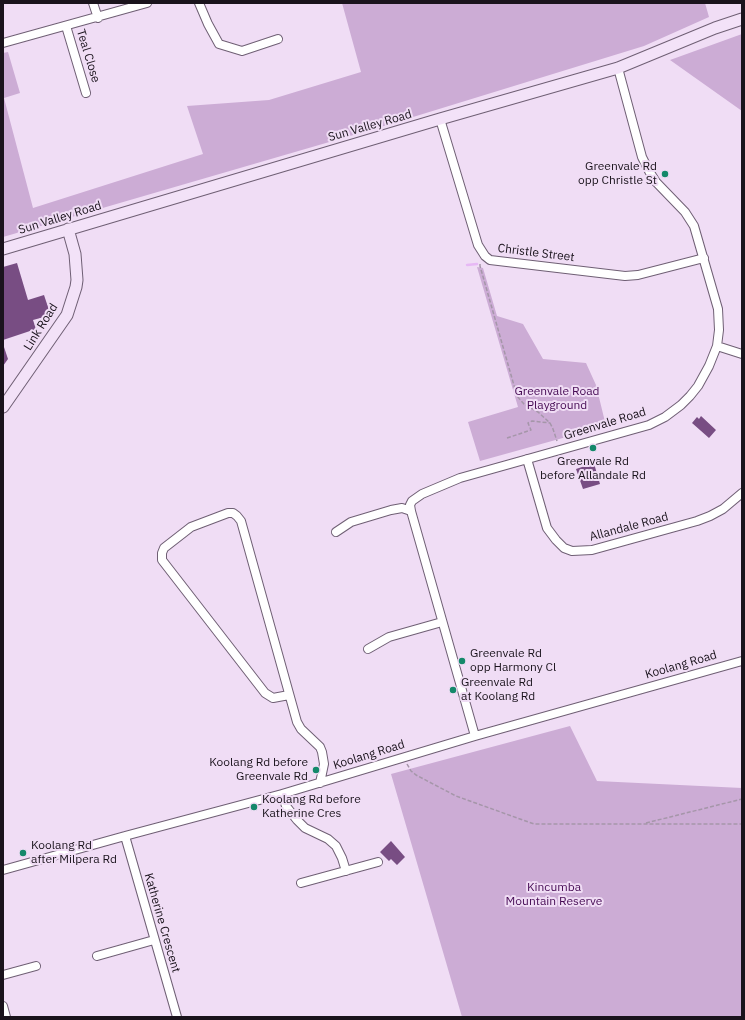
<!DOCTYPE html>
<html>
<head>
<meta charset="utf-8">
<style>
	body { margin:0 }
	#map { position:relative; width:745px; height:1020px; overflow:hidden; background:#f0ddf5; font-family:"IBM Plex Sans",sans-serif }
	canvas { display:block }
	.frame { position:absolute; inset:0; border:4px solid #1a131c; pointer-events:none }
</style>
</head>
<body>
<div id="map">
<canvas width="745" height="1020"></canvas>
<div class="frame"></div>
</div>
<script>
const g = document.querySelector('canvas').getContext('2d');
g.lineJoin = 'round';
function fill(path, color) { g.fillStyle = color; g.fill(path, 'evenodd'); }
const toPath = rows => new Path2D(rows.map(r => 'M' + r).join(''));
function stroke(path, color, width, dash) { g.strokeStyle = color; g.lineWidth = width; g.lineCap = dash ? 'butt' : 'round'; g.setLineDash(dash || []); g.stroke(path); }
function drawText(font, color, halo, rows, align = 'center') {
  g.font = font + ' "IBM Plex Sans",sans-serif'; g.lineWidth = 4; g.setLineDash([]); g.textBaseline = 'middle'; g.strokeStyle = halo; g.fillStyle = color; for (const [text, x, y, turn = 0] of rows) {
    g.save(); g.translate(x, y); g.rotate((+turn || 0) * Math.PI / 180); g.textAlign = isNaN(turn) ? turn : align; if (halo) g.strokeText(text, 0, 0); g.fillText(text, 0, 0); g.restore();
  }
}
fill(toPath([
	[342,3,705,3,709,17,644,46,374,129,3,237,3,53,8,52,20,93,4,98,33,208,203,154,187,106,269,100,361,72],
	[742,34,742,111,670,60],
	[477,267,483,268,497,316,523,324,543,359,586,363,596,385,606,426,480,461,468,422,518,407],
	[570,726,597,781,742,788,742,1017,462,1017,391,774]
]), '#ccacd5');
stroke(toPath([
	[467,265,477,264]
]), '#e7b8f5', 2.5);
fill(toPath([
	[17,263,28,300,44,295,49,310,44,317,33,320,36,329,3,340,3,267],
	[3,344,8,359,3,366],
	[701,416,716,430,709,438,692,423,697,417,699,419],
	[593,460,600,484,583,489,576,469,585,466,584,463],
	[391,841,405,857,397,865,391,859,389,861,380,852]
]), '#784d83');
const street = toPath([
	[93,3,98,18],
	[199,3,208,24,219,44,242,51,278,39],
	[66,26,86,93],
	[3,43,147,3],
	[440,119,478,245,485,256,490,260,625,276,638,275,704,258],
	[717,346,742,354],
	[527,459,547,528,556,540,564,548,572,551,592,550,697,521,710,516,723,509,742,493],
	[336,532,351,522,391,510,402,508,411,511],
	[368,649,389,637,442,622],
	[289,695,273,698,265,693,162,560,162,553,164,548,191,527,228,513,233,513,237,516,241,521,297,722,301,729,320,747,322,752,324,764,320,783],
	[475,736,411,511,410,505,412,501,422,494,460,478,649,425,665,417,681,405,690,396,698,386,709,366,717,346,719,330,718,309,694,226,685,212,656,182,649,171,642,157,618,68],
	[282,794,286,806,297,820,305,828,328,839,336,846,342,858,346,871],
	[125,836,177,1017],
	[3,870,125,836,282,794,475,736,742,661],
	[301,883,378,862],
	[97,956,154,940],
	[3,975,36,966],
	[3,1006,6,1017]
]);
const secondary = toPath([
	[3,249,440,119,618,68,715,28,742,19],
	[3,407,67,315,76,287,77,280,75,254,68,229]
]);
stroke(street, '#6f5f74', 10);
stroke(secondary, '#6f5f74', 13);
stroke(toPath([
	[480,264,480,266,517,396,524,404,538,412,550,423,553,429,557,441],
	[507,438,531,430,528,423,532,421,550,423],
	[407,764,411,771,416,775,456,796,534,824,742,824],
	[646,823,742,799]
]), '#a596a9', 1.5, [4, 2]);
stroke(street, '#fff', 8);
stroke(secondary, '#f3e2f8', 11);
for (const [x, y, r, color] of [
	[665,174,4,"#14896a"],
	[593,448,4,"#14896a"],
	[462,661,4,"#14896a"],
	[453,690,4,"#14896a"],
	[316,770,4,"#14896a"],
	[254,807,4,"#14896a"],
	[23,853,4,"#14896a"]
]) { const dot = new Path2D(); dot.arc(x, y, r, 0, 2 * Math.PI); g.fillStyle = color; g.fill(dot); stroke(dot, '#f0ddf5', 1.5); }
drawText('12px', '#1a131c', '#f0ddf5', [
	["Teal Close",88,56,73],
	["Sun Valley Road",370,126,-16],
	["Sun Valley Road",60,218,-17],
	["Christle Street",536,253,7],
	["Link Road",41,327,-58],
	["Greenvale Road",605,424,-17],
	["Allandale Road",629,527,-15],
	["Koolang Road",681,665,-16],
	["Koolang Road",369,755,-17],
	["Katherine Crescent",162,923,74]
]);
drawText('12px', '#1a131c', '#f0ddf5', [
	["Greenvale Rd",657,167,"right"],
	["opp Christle St",657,181,"right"],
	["Greenvale Rd",593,462,"center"],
	["before Allandale Rd",593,476,"center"],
	["Greenvale Rd",470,654],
	["opp Harmony Cl",470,668],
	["Greenvale Rd",461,683],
	["at Koolang Rd",461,697],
	["Koolang Rd before",308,763,"right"],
	["Greenvale Rd",308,777,"right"],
	["Koolang Rd before",262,800],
	["Katherine Cres",262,814],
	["Koolang Rd",31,846],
	["after Milpera Rd",31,860]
], 'left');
drawText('12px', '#450a53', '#f0ddf5', [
	["Greenvale Road",557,392],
	["Playground",557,406],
	["Kincumba",554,888],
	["Mountain Reserve",554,902]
]);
</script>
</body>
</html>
